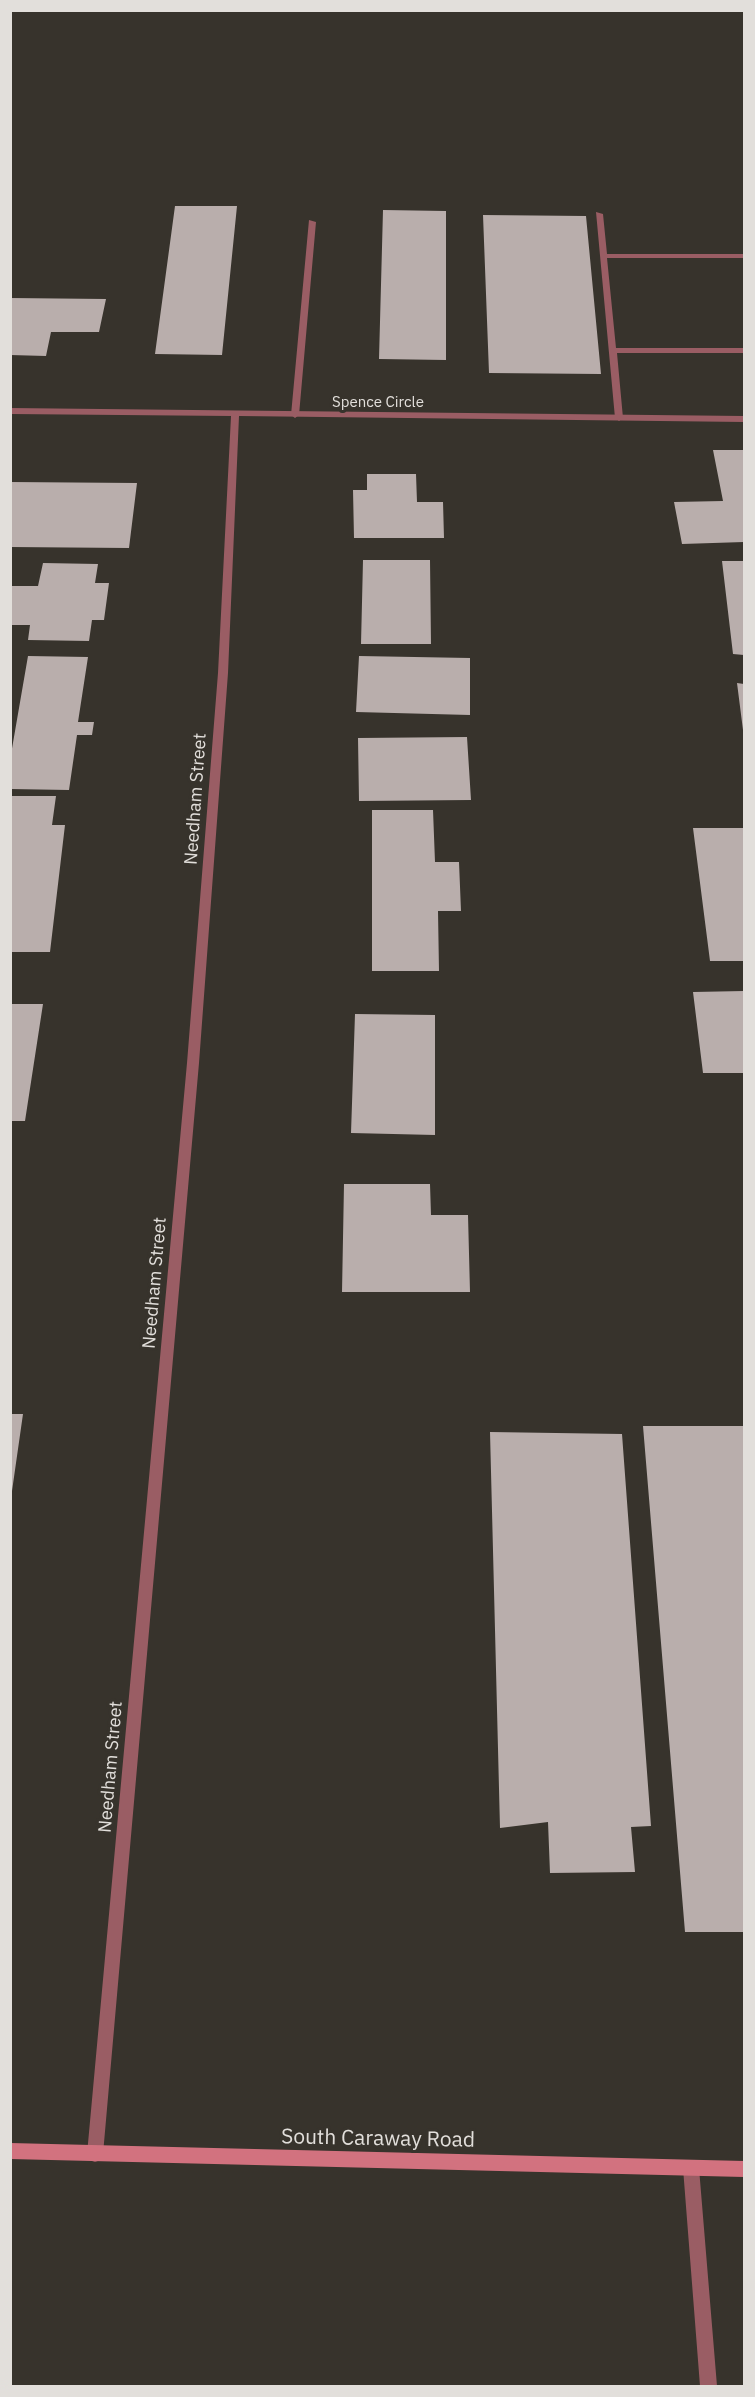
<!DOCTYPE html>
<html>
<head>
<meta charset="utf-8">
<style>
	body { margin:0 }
	#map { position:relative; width:755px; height:2397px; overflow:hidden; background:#37332c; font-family:"IBM Plex Sans",sans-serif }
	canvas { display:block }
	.frame { position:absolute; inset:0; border:12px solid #e2dfdb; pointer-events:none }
</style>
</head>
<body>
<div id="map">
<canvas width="755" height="2397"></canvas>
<div class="frame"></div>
</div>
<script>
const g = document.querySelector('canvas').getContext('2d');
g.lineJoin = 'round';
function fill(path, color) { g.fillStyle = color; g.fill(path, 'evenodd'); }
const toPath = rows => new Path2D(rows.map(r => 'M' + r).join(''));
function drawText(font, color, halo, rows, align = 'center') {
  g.font = font + ' "IBM Plex Sans",sans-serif'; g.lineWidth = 6; g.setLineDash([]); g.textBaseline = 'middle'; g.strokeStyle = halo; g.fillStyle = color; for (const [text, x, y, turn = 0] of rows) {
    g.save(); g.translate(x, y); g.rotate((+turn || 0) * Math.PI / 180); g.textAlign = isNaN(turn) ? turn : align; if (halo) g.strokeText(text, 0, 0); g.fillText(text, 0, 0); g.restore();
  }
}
fill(toPath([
	[175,206,237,206,222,355,155,354],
	[383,210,446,211,446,360,379,359],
	[483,215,586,216,601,374,489,373],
	[10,298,106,299,99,332,51,332,46,356,10,355],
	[713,450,744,450,744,542,682,544,674,502,723,501],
	[367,474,416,474,417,502,443,502,444,538,354,538,353,490,367,490],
	[10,482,137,483,129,548,10,547],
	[363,560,430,560,431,644,361,644],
	[722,561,744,561,744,655,733,654],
	[43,563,98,564,95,583,109,583,104,620,92,620,89,641,28,640,30,625,10,625,10,586,38,586],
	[28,656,88,657,78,722,94,722,92,735,77,735,69,790,10,789,10,760],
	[359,656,470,658,470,715,356,712],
	[737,683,744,684,744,730,743,730],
	[467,737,471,800,359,801,358,738],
	[10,796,56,796,52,825,65,825,50,952,10,952],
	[372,810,433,810,435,862,459,862,461,911,438,911,439,971,372,971],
	[693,828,744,828,744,961,710,961],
	[744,991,744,1073,703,1073,693,992],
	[10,1004,43,1004,25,1121,10,1121],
	[355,1014,435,1015,435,1135,351,1133],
	[344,1184,430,1184,431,1215,468,1215,470,1292,342,1292],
	[10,1414,23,1414,12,1491,10,1491],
	[643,1426,744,1426,744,1932,685,1932],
	[490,1432,622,1434,651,1826,631,1827,635,1872,550,1873,548,1822,500,1828]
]), '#b9aeac');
fill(toPath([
	[596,212,603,214,607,254,744,254,744,258,607,258,616,348,744,348,744,353,617,353,623,418,619,421,615,418,596,212],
	[309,220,316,222,299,415,295,418,291,415,309,220],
	[691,2160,697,2162,699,2168,717,2386,700,2386,683,2168,685,2162,691,2160]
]), '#9a5d64');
fill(toPath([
	[10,408,744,416,744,422,239,416,228,673,199,1063,103,2154,101,2160,95,2162,89,2160,87,2154,187,1063,218,673,231,416,10,414,10,408]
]), '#9a5d64');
fill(toPath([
	[10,2143,744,2161,744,2177,10,2159,10,2143]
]), '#d2727f');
drawText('15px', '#e2dfdb', '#37332c', [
	["Spence Circle",378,403]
]);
drawText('18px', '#e2dfdb', '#37332c', [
	["Needham Street",196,799,-86],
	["Needham Street",155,1283,-85],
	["Needham Street",111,1767,-85]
]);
drawText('21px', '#e2dfdb', '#37332c', [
	["South Caraway Road",378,2139,1]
]);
</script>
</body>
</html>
